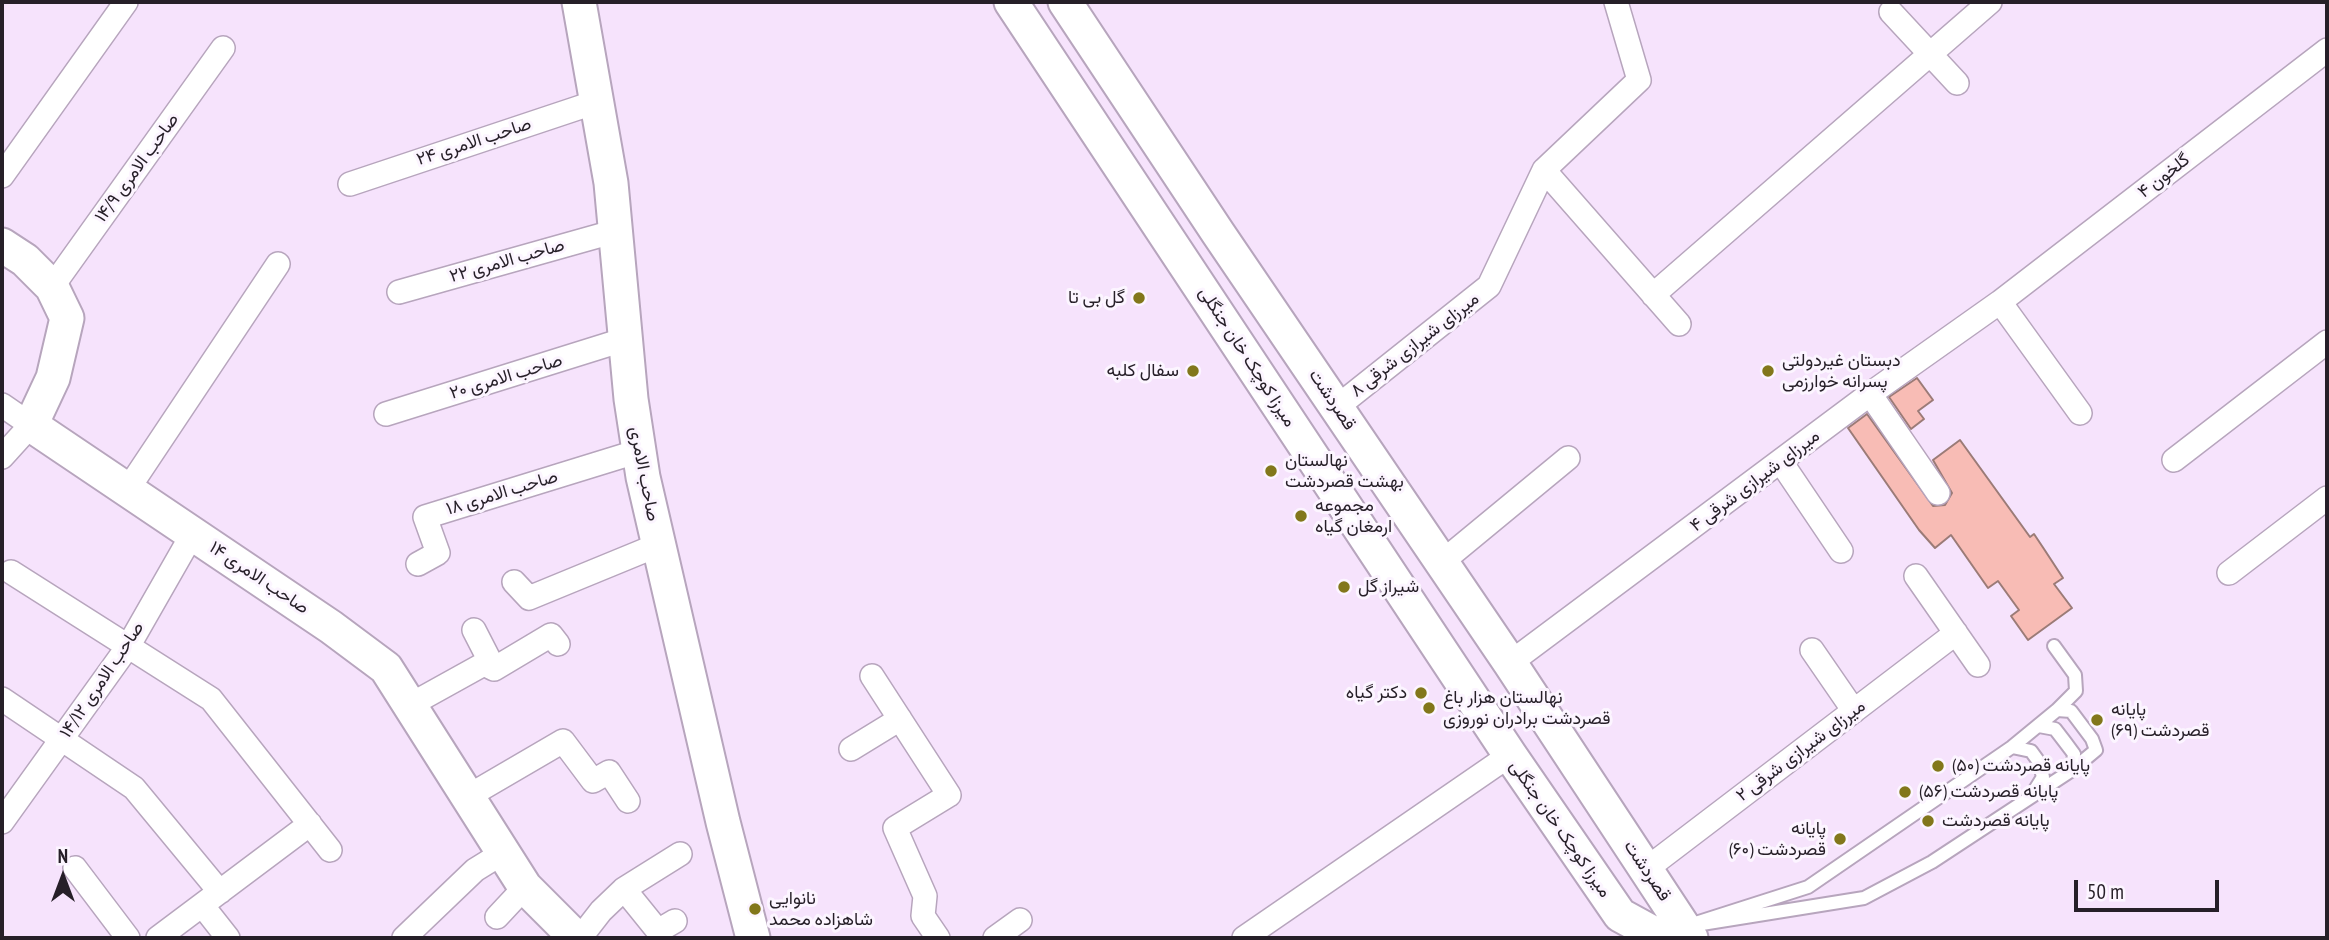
<!DOCTYPE html>
<html>
<head>
<meta charset="utf-8">
<style>
	body { margin:0 }
	#map { position:relative; width:2329px; height:940px; overflow:hidden; background:#f6e3fc; font-family:"PT Sans Narrow",sans-serif }
	canvas { display:block }
	.frame { position:absolute; inset:0; border:4px solid #261f28; pointer-events:none }
	.north { position:absolute; left:28px; top:842px; width:70px; height:70px; -webkit-text-stroke:5px #fcf5ff; paint-order:stroke; rotate:0deg; font-size:19px; font-weight:700; line-height:28px; text-align:center; color:#261f28 }
	.north::after { content:''; display:block; margin:auto; width:24px; height:32px; background:#261f28; clip-path:polygon(50% 0,100% 100%,50% 72%,0 100%) }
	.scale { position:absolute; left:2074px; top:880px; width:145px; height:32px; box-sizing:border-box; border:4px solid #261f28; border-top:0; padding-left:9px; font-size:21px; line-height:24px; white-space:nowrap; color:#261f28; -webkit-text-stroke:5px #fcf5ff; paint-order:stroke }
</style>
</head>
<body>
<div id="map">
<canvas width="2329" height="940"></canvas>
<div class="frame"></div>
<div class="north">N</div>
<div class="scale">50 m</div>
</div>
<script>
const g = document.querySelector('canvas').getContext('2d');
g.lineJoin = 'round';
function fill(path, color) { g.fillStyle = color; g.fill(path, 'evenodd'); }
const toPath = rows => new Path2D(rows.map(r => 'M' + r).join(''));
function stroke(path, color, width, dash) { g.strokeStyle = color; g.lineWidth = width; g.lineCap = dash ? 'butt' : 'round'; g.setLineDash(dash || []); g.stroke(path); }
function drawText(font, color, halo, rows, align = 'center') {
  g.font = font + ' "PT Sans Narrow",Vazirmatn,sans-serif'; g.lineWidth = 6; g.setLineDash([]); g.textBaseline = 'middle'; g.strokeStyle = halo; g.fillStyle = color; for (const [text, x, y, turn = 0] of rows) {
    g.save(); g.translate(x, y); g.rotate((+turn || 0) * Math.PI / 180); g.textAlign = isNaN(turn) ? turn : align; if (halo) g.strokeText(text, 0, 0); g.fillText(text, 0, 0); g.restore();
  }
}
const building = toPath([
	[1917,378,1933,400,1918,411,1924,419,1911,429,1889,397,1917,378],
	[1867,414,1933,506,1945,505,1952,493,1933,460,1960,440,2030,537,2034,534,2044,549,2063,578,2054,584,2072,608,2028,640,2011,616,2019,610,1998,581,1988,588,1951,535,1935,548,1919,530,1848,428,1867,414]
]);
fill(building, '#f8bcb5');
stroke(building, '#9b7b77', 2);
const lane = toPath([
	[2054,646,2075,675,2076,691,2057,710],
	[2057,710,2071,711,2092,739,2096,750,2072,770,1932,862,1864,898,1683,927,1808,887,2012,747,2057,710],
	[2039,726,2055,729,2065,742,2074,754,2072,770],
	[2012,747,2031,751,2039,762,2043,777,2033,793]
]);
const street = toPath([
	[1891,12,1957,83],
	[1544,170,1679,324],
	[2,176,126,2],
	[350,184,599,101],
	[52,287,223,48],
	[399,292,616,231],
	[1653,295,1990,2],
	[2000,302,2080,413],
	[1870,394,1938,493],
	[2,405,31,425,2,457],
	[1337,407,1489,286,1544,170,1639,80,1616,2],
	[386,414,626,339],
	[2174,460,2327,342],
	[1781,462,1841,551],
	[128,489,278,264],
	[1442,562,1568,458],
	[418,564,438,553,425,517,639,451],
	[11,572,211,699,330,850],
	[2229,573,2327,498],
	[1916,576,1978,665],
	[514,582,529,598,658,545],
	[474,630,494,669],
	[1812,650,1854,711],
	[1510,663,1870,394,2000,302,2327,50],
	[872,676,949,795,895,828,925,896,923,916,938,938],
	[2,699,134,788,220,892],
	[410,705,484,664,494,669,551,635,558,644],
	[851,749,900,719],
	[467,797,563,741,593,781,609,772,628,801],
	[2,822,129,645,193,533],
	[75,868,128,938],
	[1645,870,1956,633],
	[624,889,658,931,675,921],
	[202,905,228,938],
	[497,917,525,887],
	[158,938,310,824],
	[404,938,475,870,496,857,504,857],
	[580,938,601,911,624,889,680,854],
	[995,938,1020,920],
	[1244,938,1510,755]
]);
const secondary = toPath([
	[579,2,611,183,631,399,643,477,723,822,753,938],
	[1011,2,1510,755,1620,915,1662,938],
	[1065,2,1218,233,1510,663,1691,938],
	[2,245,25,260,52,287,67,318,53,378,31,425,331,627,386,668,525,887,576,938]
]);
stroke(lane, '#b7a5bd', 16);
stroke(street, '#b7a5bd', 26);
stroke(secondary, '#b7a5bd', 37);
stroke(lane, '#fff', 12);
stroke(street, '#fff', 23);
stroke(secondary, '#fff', 33);
for (const [x, y, r, color] of [
	[1139,298,7,"#82771b"],
	[1193,371,7,"#82771b"],
	[1768,371,7,"#82771b"],
	[1271,471,7,"#82771b"],
	[1301,516,7,"#82771b"],
	[1344,587,7,"#82771b"],
	[1421,693,7,"#82771b"],
	[1429,708,7,"#82771b"],
	[2097,720,7,"#82771b"],
	[1938,766,7,"#82771b"],
	[1905,792,7,"#82771b"],
	[1928,821,7,"#82771b"],
	[1840,839,7,"#82771b"],
	[755,909,7,"#82771b"]
]) { const dot = new Path2D(); dot.arc(x, y, r, 0, 2 * Math.PI); g.fillStyle = color; g.fill(dot); stroke(dot, '#fcf5ff', 2.5); }
drawText('18px', '#261f28', '#fcf5ff', [
	["۲۴ صاحب الامری",474,142,-18],
	["۱۴/۹ صاحب الامری",137,168,-54],
	["۴ گلخون",2164,176,-38],
	["۲۲ صاحب الامری",507,261,-16],
	["۸ میرزای شیرازی شرقی",1415,345,-38],
	["میرزا کوچک خان جنگلی",1247,357,57],
	["۲۰ صاحب الامری",506,377,-17],
	["قصردشت",1332,400,56],
	["صاحب الامری",644,474,79],
	["۴ میرزای شیرازی شرقی",1755,481,-37],
	["۱۸ صاحب الامری",502,493,-17],
	["۱۴ صاحب الامری",259,578,34],
	["۱۴/۱۲ صاحب الامری",102,680,-56],
	["۲ میرزای شیرازی شرقی",1801,751,-37],
	["میرزا کوچک خان جنگلی",1560,829,55],
	["قصردشت",1647,871,56]
]);
drawText('18px', '#261f28', '#fcf5ff', [
	["گل بی تا",1125,298,"right"],
	["دبستان غیردولتی",1782,361],
	["پسرانه خوارزمی",1782,382],
	["سفال کلبه",1179,371,"right"],
	["نهالستان",1285,461],
	["بهشت قصردشت",1285,482],
	["مجموعه",1315,506],
	["ارمغان گیاه",1315,527],
	["شیراز گل",1358,587],
	["دکتر گیاه",1407,693,"right"],
	["نهالستان هزار باغ",1443,698],
	["قصردشت برادران نوروزی",1443,719],
	["پایانه",2111,710],
	["قصردشت (۶۹)",2111,731],
	["پایانه قصردشت (۵۰)",1952,766],
	["پایانه قصردشت (۵۶)",1919,792],
	["پایانه قصردشت",1942,821],
	["پایانه",1826,829,"right"],
	["قصردشت (۶۰)",1826,850,"right"],
	["نانوایی",769,899],
	["شاهزاده محمد",769,920]
], 'left');
</script>
</body>
</html>
